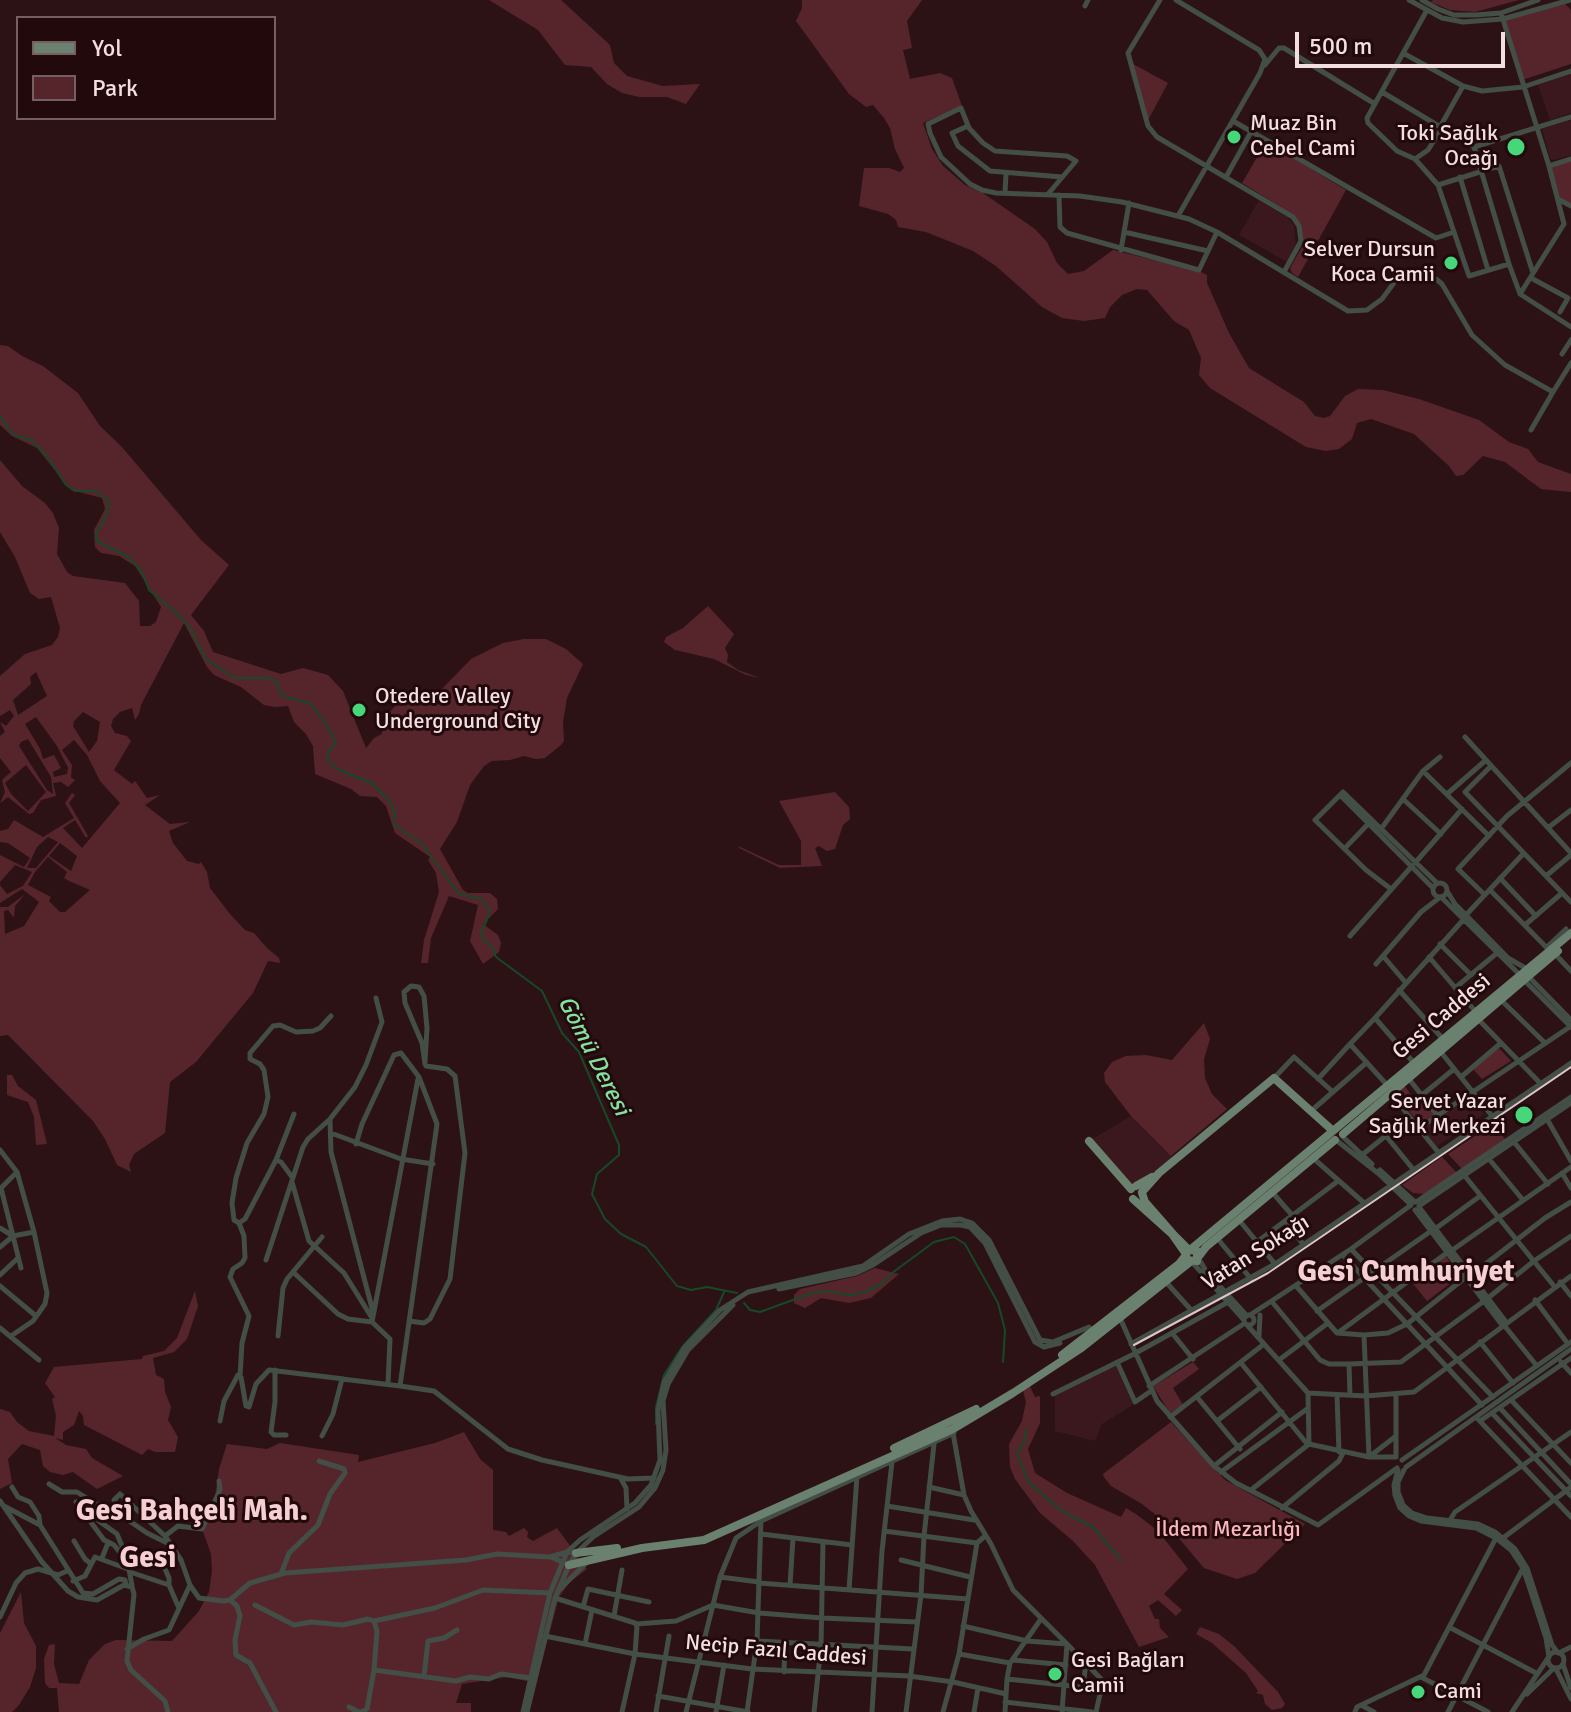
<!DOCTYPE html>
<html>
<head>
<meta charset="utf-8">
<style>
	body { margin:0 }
	#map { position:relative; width:1571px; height:1712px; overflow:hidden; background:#2c1215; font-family:Signika,sans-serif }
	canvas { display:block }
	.legend { position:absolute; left:16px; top:16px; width:260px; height:104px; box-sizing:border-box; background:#22090c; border:2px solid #765f61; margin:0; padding:10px 14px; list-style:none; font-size:24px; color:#f3dfe1 }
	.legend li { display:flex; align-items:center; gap:16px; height:40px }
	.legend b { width:40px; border:2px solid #765f61 }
	.scale { position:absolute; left:1295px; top:32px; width:210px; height:36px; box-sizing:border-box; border:4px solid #f3dfe1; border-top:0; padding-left:10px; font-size:24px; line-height:28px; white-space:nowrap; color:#f3dfe1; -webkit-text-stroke:6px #22090c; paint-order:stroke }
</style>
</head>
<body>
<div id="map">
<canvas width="1571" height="1712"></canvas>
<ul class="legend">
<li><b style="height:10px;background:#6b8170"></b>Yol</li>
<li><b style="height:22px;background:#56252c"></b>Park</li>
</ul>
<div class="scale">500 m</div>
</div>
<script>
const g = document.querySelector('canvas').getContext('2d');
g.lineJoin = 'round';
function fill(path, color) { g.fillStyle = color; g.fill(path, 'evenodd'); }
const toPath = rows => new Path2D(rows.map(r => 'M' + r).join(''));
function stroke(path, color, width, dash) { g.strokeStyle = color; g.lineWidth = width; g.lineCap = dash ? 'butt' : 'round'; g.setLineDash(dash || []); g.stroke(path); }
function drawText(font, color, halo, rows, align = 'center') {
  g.font = font + ' Signika,sans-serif'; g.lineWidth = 6; g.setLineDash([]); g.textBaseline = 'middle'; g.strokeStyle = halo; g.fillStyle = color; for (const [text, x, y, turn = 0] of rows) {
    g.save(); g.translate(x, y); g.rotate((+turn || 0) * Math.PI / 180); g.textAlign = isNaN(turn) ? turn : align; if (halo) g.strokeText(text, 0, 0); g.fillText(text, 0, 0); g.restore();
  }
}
fill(toPath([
	[1571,74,1571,113,1550,120,1538,85],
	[1571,120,1571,155,1554,160,1550,159,1542,129],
	[1259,200,1287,217,1294,225,1296,246,1287,262,1239,235],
	[1469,1094,1484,1114,1436,1147,1422,1127],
	[1131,1116,1175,1160,1132,1187,1089,1141],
	[1115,1364,1133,1405,1102,1424,1095,1441,1055,1431,1055,1393]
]), '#3a181d');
fill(toPath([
	[489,0,561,0,610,45,614,63,627,76,663,86,700,84,686,104,667,97,639,97,622,93,607,84,591,67,565,65,538,30],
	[802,0,922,0,907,21,912,48,903,50,910,79,940,73,952,78,962,106,923,123,932,149,943,166,965,185,983,193,1035,229,1047,242,1057,263,1068,274,1084,271,1113,250,1199,271,1207,275,1207,283,1229,333,1249,368,1304,402,1315,416,1324,418,1330,416,1345,396,1358,389,1383,390,1419,399,1479,420,1509,442,1528,449,1538,462,1571,474,1571,492,1541,489,1505,462,1483,456,1463,475,1456,476,1449,466,1414,434,1371,419,1357,423,1352,439,1339,449,1326,451,1306,447,1210,388,1199,375,1201,358,1189,330,1174,321,1147,290,1137,289,1122,295,1110,307,1105,318,1084,321,1062,318,1042,307,996,266,973,251,926,232,898,227,896,220,888,214,859,206,864,168,889,168,900,172,904,168,895,149,890,128,884,118,873,105,866,107,849,94,796,21,802,8],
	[1433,0,1519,0,1475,12,1450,10,1431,2],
	[1563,2,1571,10,1571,64,1522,80,1502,19],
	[1133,64,1168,83,1148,120],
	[1266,142,1346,190,1298,277,1292,273,1290,268,1302,247,1302,239,1294,215,1242,183],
	[1571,160,1571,205,1558,196,1551,169,1552,166],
	[0,345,8,346,22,356,43,366,78,393,100,426,121,446,201,540,229,565,191,615,204,631,213,652,281,674,303,668,328,675,343,691,366,748,374,738,382,734,382,728,387,715,403,697,411,694,425,698,437,694,471,659,503,643,524,639,546,639,566,649,583,664,567,698,563,722,564,741,561,745,545,758,536,759,524,756,510,760,492,761,484,766,470,785,457,822,440,849,463,890,468,893,490,893,497,899,498,909,483,924,498,935,501,943,499,952,483,964,470,941,478,905,449,896,431,938,428,963,421,963,424,940,439,892,436,873,428,860,430,857,395,833,386,806,377,797,360,796,351,789,315,774,313,746,306,734,294,722,288,706,275,707,264,705,241,687,214,675,207,667,184,623,141,705,139,714,135,720,132,708,120,712,113,719,111,726,115,733,127,736,131,741,114,770,132,784,135,781,147,798,160,795,145,805,170,824,190,822,169,831,173,843,187,861,199,864,201,862,207,872,210,888,230,914,245,930,254,933,267,948,279,958,280,963,268,961,253,993,196,1062,170,1082,165,1133,134,1154,129,1165,131,1172,117,1165,105,1139,93,1121,8,1035,0,1036,0,907,8,907,25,894,15,906,14,918,8,910,4,911,5,934,24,926,39,902,22,889,0,903,0,885,7,894,23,886,32,872,15,865,0,882,0,855,24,867,30,858,8,843,0,842,0,831,8,829,14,820,43,837,74,818,65,803,72,793,75,795,69,803,88,836,86,838,75,820,63,828,82,848,120,803,100,781,87,755,74,740,62,750,72,765,71,777,75,780,68,787,61,782,53,783,56,796,41,800,33,813,29,814,8,797,0,803,5,792,2,780,11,772,0,758,0,736,5,732,0,722,6,726,14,716,10,710,0,716,0,676,25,654,52,645,58,637,60,628,51,597,39,599,30,593,15,557,0,532,0,460,22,486,45,503,53,513,59,528,57,554,67,572,73,576,125,583,139,601,140,626,150,626,156,622,161,607,135,566,119,556,101,553,95,547,94,530,105,509,102,498,71,490,37,448,12,436,0,425],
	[36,672,47,696,18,715,13,700,31,684,30,677],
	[83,712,100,722,97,741,89,752,73,726,74,721],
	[36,717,57,746,68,768,67,774,54,777,53,772,61,768,54,755,43,759,40,749,25,724],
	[28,739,51,777,53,794,47,790,19,746,21,742],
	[26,765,46,792,28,811,11,794,5,783],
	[48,837,58,842,36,868,27,868,37,847],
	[60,843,77,856,71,871,49,856],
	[48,857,67,872,64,878,67,880,90,890,65,912,60,912,49,901,51,897,28,885,35,872],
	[708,606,734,634,725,648,728,655,727,662,738,670,760,678,746,675,714,659,675,650,664,642,666,637,683,628],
	[835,792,849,807,850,819,843,825,835,849,827,851,819,846,815,848,822,866,780,868,739,848,738,846,779,865,801,865,801,841,779,801],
	[1204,1023,1210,1039,1204,1059,1205,1078,1212,1094,1227,1109,1171,1156,1131,1116,1105,1082,1104,1073,1112,1062,1126,1056,1146,1055,1172,1060],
	[1497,1046,1511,1061,1482,1079,1472,1068],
	[7,1075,12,1075,18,1086,36,1100,47,1144,36,1145,34,1117,28,1102,7,1095],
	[1404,1085,1414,1099,1420,1095,1435,1114,1420,1124,1395,1095],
	[1493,1124,1505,1139,1462,1169,1448,1154],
	[1442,1157,1457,1173,1425,1194,1413,1193,1402,1185],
	[1445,1255,1460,1276,1427,1301,1410,1280],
	[875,1268,899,1274,871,1298,849,1303,821,1298,805,1308,794,1303,794,1295,800,1289,857,1276],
	[195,1291,198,1306,187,1339,174,1352,153,1358,156,1375,164,1379,165,1392,171,1407,168,1420,178,1437,175,1452,155,1452,148,1449,142,1455,84,1425,83,1416,79,1411,74,1425,63,1432,63,1440,55,1438,66,1445,86,1449,92,1458,123,1476,97,1489,73,1472,63,1475,50,1472,43,1466,40,1450,22,1444,8,1459,12,1483,0,1489,0,1409,10,1412,17,1422,29,1431,54,1436,56,1416,52,1399,55,1397,45,1383,54,1367,142,1359,143,1356,164,1351,177,1338],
	[1193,1362,1199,1369,1173,1388,1183,1405,1170,1413,1153,1386],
	[1028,1382,1035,1397,1040,1396,1040,1423,1028,1449,1035,1473,1067,1493,1121,1517,1126,1508,1136,1514,1158,1531,1188,1569,1164,1594,1182,1610,1176,1616,1158,1600,1149,1606,1155,1619,1159,1619,1160,1628,1169,1637,1139,1647,1095,1565,1073,1541,1040,1513,1015,1479,1010,1467,1009,1444,1022,1421,1026,1402,1022,1387],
	[1171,1422,1225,1480,1305,1524,1255,1573,1237,1579,1204,1568,1166,1523,1142,1504,1111,1486,1104,1477,1103,1474],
	[464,1432,480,1459,493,1470,493,1530,506,1532,509,1536,524,1528,528,1532,527,1537,533,1541,557,1528,587,1569,570,1582,559,1597,536,1683,507,1677,462,1684,456,1703,471,1703,471,1712,59,1712,57,1688,49,1688,45,1683,44,1659,49,1645,55,1644,54,1664,59,1683,79,1684,89,1660,105,1644,116,1640,172,1641,199,1611,209,1592,212,1571,211,1554,201,1526,215,1497,219,1469,227,1444,267,1449,280,1443,359,1455,358,1462,435,1443],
	[21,1592,24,1623,36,1646,36,1668,30,1687,19,1705,12,1712,0,1712,0,1633],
	[1200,1627,1219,1634,1234,1646,1278,1692,1285,1704,1282,1708,1272,1710,1265,1704,1263,1695,1256,1693,1258,1691,1246,1673,1212,1643,1196,1634]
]), '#56252c');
stroke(toPath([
	[0,416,13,435,31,440,46,455,66,485,75,491,96,491,109,501,106,516,96,534,97,541,128,557,142,572,149,590,182,618,192,631,206,659,234,678,269,678,277,682,281,695,311,704,332,733,335,744,327,753,329,762,339,770,372,783,392,804,395,815,394,825,421,843,459,894,482,899,488,907,489,915,482,931,482,939,492,946,496,957,542,991,562,1033,579,1052,619,1145,619,1155,597,1174,592,1194,605,1219,621,1234,646,1247,677,1286,691,1290,707,1287,737,1293],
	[744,1303,750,1310,760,1312,812,1293,828,1291,849,1295,865,1292,880,1285,892,1273,934,1242,954,1237,965,1244,998,1303,1005,1330,1003,1362],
	[656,1424,656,1407,664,1375,682,1347,716,1310,724,1292],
	[1026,1429,1024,1443,1017,1453,1028,1482,1062,1511,1094,1528,1121,1560]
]), '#154927', 2);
stroke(toPath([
	[1160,0,1128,53,1148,126,1157,137,1293,217,1299,226,1301,241,1284,272],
	[1176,0,1259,50,1265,59,1260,73,1178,216],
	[1409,0,1442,18,1463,22,1503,19,1570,0],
	[1422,0,1438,9,1454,15,1475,15,1501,13,1538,0],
	[1085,6,1088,0],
	[1427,10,1367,118,1368,123,1397,151,1415,159,1438,185,1469,276,1509,264],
	[1501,13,1549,166,1564,224,1520,294],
	[1403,53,1463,86,1482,91,1523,87,1571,71],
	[1265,65,1279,48,1284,48,1375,104],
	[1382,92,1474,147,1571,117],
	[1233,121,1436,238,1454,232],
	[968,126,952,133,958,146,990,171,1062,177],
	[1440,127,1463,86],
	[1474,147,1509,264,1520,294,1571,327],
	[1415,159,1428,150,1442,128],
	[1549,166,1571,159],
	[1226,177,1251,132],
	[1460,177,1488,270],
	[1438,185,1499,166,1533,273],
	[1005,193,1006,174],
	[1048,194,1076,161,1067,156,995,151,983,143,969,128,961,108,928,124,930,133,941,157,970,184,982,190,996,193,1080,196,1122,202,1189,219,1217,232,1348,311,1367,310,1382,299,1399,276,1411,272,1417,273,1436,279,1442,284,1472,335,1505,365,1553,392,1571,363],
	[1059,195,1060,227,1067,233,1199,270,1217,232],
	[1558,199,1571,206],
	[1124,232,1208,251],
	[1121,250,1129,203],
	[1531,278,1568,298,1560,312],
	[1562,354,1571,340],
	[1531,430,1553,392],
	[1465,737,1571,853],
	[1491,766,1465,792,1571,902],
	[1423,771,1489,836],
	[1447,794,1486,760],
	[1340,795,1433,888],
	[1403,799,1441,834],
	[1549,827,1571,810],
	[1381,829,1423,771,1440,757],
	[1345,848,1369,823],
	[1415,863,1462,809],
	[1546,876,1571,855],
	[1500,878,1536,916],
	'1433 890a7 7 0 1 1 14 0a7 7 0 1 1-14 0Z',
	[1391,889,1366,870,1315,820,1343,792,1437,883],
	[1490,890,1550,951],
	[1447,891,1455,904,1508,958,1527,969],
	[1485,895,1458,869,1507,816,1571,763],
	[1441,897,1520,975],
	[1466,915,1523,854],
	[1525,925,1562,893],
	[1350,936,1412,866],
	[1440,944,1471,975],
	[1547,947,1566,929],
	[1555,954,1571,971],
	[1383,956,1406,983],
	[1429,957,1476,1012],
	[1376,964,1421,912,1439,898],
	[1529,977,1571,1020],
	[1525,981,1571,1027],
	[1455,988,1497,953],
	[1399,990,1443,1039],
	[1500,999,1545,1043],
	[1375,1018,1350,1044,1387,1085],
	[1478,1019,1540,1083],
	[1440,1051,1492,1116],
	[1414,1063,1375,1018,1464,919],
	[1461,1077,1501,1043],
	[1274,1078,1294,1057,1333,1092],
	[1318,1079,1350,1044],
	[1409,1079,1438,1116],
	[1391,1094,1438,1152],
	[1422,1095,1454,1069],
	[1310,1112,1366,1063],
	[1547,1119,1571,1161],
	[330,1120,331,1152,373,1312],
	[1419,1128,1571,1026],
	[331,1133,401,1159,433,1164],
	[1342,1136,1372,1164],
	[1386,1136,1413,1169],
	[1336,1140,1379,1174,1411,1205],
	[1514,1142,1548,1184],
	[356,1144,362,1124,394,1055,401,1053,419,1077,437,1124,400,1386],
	[0,1150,17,1172,34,1232,47,1293,45,1304,33,1321,11,1336],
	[1362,1155,1409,1117],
	[1313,1158,1363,1202],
	[1489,1159,1523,1200],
	[276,1160,294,1114],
	[1380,1170,1415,1202],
	[1562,1173,1571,1188],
	[1464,1175,1554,1286],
	[292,1177,281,1162,276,1160,245,1219,239,1223,234,1220,232,1203,236,1178,247,1143,264,1114,268,1097,264,1070,260,1064,250,1059,250,1053,273,1026,280,1025,296,1032,313,1031,320,1028,331,1016],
	[292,1182,309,1241,344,1273,372,1318],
	[1,1188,13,1236],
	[1,1188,17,1172],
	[1272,1192,1292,1215],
	[1416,1202,1571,1097],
	[1419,1206,1571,1103],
	[1419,1207,1506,1322],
	[1415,1210,1502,1325],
	[1239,1220,1275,1264],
	[1285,1221,1303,1244],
	[239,1223,244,1236,245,1258,242,1263,233,1269,230,1277,249,1316,242,1343,240,1376],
	[0,1228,13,1236,21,1268],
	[1435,1229,1480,1196],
	[1217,1238,1251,1279],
	[1257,1242,1338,1181],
	[0,1247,13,1236,34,1232],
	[1351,1249,1493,1397],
	[1451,1251,1571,1167],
	[1343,1255,1482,1405],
	[1199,1259,1206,1271,1247,1316],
	[266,1260,303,1147,308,1139,330,1119,355,1087,366,1065,382,1022,376,998],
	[1192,1262,1244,1320],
	[293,1272,338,1314,348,1319,372,1322],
	[0,1275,18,1258],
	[1470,1276,1545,1218,1571,1202],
	[1166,1282,1192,1311],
	[1560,1282,1571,1296],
	[0,1286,36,1316],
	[1297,1287,1337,1333,1364,1335,1388,1333,1407,1324,1466,1277],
	[779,1289,856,1273,873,1265,921,1233,941,1225,961,1225,970,1227,985,1243,1035,1342,1044,1347,1060,1343],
	[1488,1298,1534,1261,1571,1236],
	[1535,1300,1568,1344],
	[1273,1303,1320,1360,1329,1364,1349,1364,1401,1362,1484,1301],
	[1317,1311,1431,1231],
	[1250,1315,1351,1249,1411,1205],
	'1244 1320a5 5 0 1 1 10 0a5 5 0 1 1-10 0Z',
	[1120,1318,1157,1401,1214,1466,1236,1483,1318,1525,1397,1468],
	[409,1321,424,1323,430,1319,450,1279,465,1153,455,1076,447,1069,426,1066,425,1064,422,1043,405,1003,404,992,411,986,419,987,424,996,427,1028,425,1062],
	[1503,1324,1537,1366],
	[1247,1325,1308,1393,1366,1396,1414,1392,1571,1276],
	[0,1328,39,1360],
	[1339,1332,1448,1252],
	[1172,1333,1193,1359],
	[1364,1335,1369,1457,1396,1457],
	[278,1336,283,1288,287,1279,322,1237],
	[1259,1336,1260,1315],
	[1480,1342,1513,1383],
	[1131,1344,1275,1264,1571,1063],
	[1279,1360,1328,1323],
	[1117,1362,1135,1402,1151,1391],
	[1561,1362,1571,1373],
	[1241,1363,1308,1445],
	[1349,1364,1350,1395],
	[275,1370,275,1402,271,1432,274,1435,286,1435],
	[388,1384,390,1339,372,1322,418,1079],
	[1149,1386,1245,1323],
	[1053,1394,1134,1354,1228,1302],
	[1337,1395,1339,1452],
	[1396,1395,1396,1457],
	[1197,1397,1240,1449],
	[1511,1400,1571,1463],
	[1500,1408,1571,1484],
	[1492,1413,1571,1496],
	[1170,1417,1264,1344],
	[1476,1417,1571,1517],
	[220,1421,224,1401,238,1375,241,1377,246,1406,249,1407,256,1384,269,1370,344,1379],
	[1217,1421,1261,1387],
	[1480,1421,1571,1358],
	[953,1433,964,1495,971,1511,991,1544,1013,1590,1067,1644,1062,1712],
	[322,1436,333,1414,342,1379,400,1386,434,1391,508,1449,542,1460,628,1479,654,1478],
	[1309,1444,1369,1457,1396,1436],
	[1402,1460,1571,1342],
	[1214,1466,1282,1412],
	[1406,1467,1571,1349],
	[1398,1470,1394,1485,1395,1495,1400,1508,1409,1516,1421,1521,1476,1528,1496,1538,1511,1550,1523,1568,1530,1589,1546,1638,1549,1657],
	[1404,1470,1398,1482,1398,1492,1403,1505,1412,1513,1427,1518,1478,1524,1495,1532,1515,1549,1527,1568,1552,1645,1558,1653],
	[1221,1472,1307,1409],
	[620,1477,626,1488,627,1509],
	[49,1484,62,1492,77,1492,96,1504,106,1505,147,1533,167,1543],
	[12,1487,18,1497,30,1502,39,1516,40,1525],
	[929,1487,964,1495],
	[1251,1490,1309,1444,1308,1393],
	[0,1501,42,1562,68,1591,78,1597,97,1600,124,1585,132,1587,134,1594,127,1661,131,1670,165,1701,168,1712],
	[76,1502,104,1540,114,1545,122,1555],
	[96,1504,99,1521,117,1534,122,1546,122,1555,129,1569,132,1586],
	[4,1506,40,1525,83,1593,93,1594,119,1579,125,1580,126,1585],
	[887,1506,974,1520],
	[119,1507,114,1500,120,1494,165,1536,181,1560,190,1585,199,1598,223,1601,230,1600,250,1583,285,1573,466,1560,497,1554,550,1557,567,1552,580,1540,635,1503,651,1485,660,1460,658,1410,664,1382,685,1347,720,1310,748,1292,863,1266,909,1234,942,1221,960,1219,972,1223,989,1240,1040,1340,1053,1342,1089,1327],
	[1282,1508,1339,1461,1343,1453],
	[1450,1520,1455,1512,1571,1432],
	[884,1531,977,1543],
	[761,1534,852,1545],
	[165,1536,178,1526,202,1529,220,1490,219,1481],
	[1503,1538,1571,1487],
	[74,1541,85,1559,90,1563],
	[551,1557,569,1565,576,1553,593,1537,639,1507,655,1488,663,1470,666,1450,663,1401,668,1384,688,1350,733,1305],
	[102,1558,108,1543],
	[161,1560,169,1578,169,1585],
	[901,1560,970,1577],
	[130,1572,169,1585,178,1606],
	[281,1574,289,1553,318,1525,330,1494,345,1473,344,1469,319,1461],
	[720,1577,759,1582],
	[73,1581,85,1576,95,1557,128,1569],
	[759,1583,968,1599],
	[790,1585,793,1538],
	[559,1590,586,1563],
	[849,1590,857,1476],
	[555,1598,635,1623,637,1626,635,1654,622,1712],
	[230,1600,237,1606,240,1616,235,1640,236,1655,250,1663,276,1712],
	[255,1605,294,1625,311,1622,343,1625,368,1619,374,1621,377,1631,374,1670,367,1709,361,1712],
	[583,1607,588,1589,649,1602],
	[614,1616,622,1570],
	[0,1617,16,1583,25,1573,38,1569,58,1575,67,1571],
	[374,1621,435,1608,483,1590,550,1593],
	[636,1624,676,1621,713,1605,759,1613,822,1618,917,1622],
	[963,1626,1027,1641,1067,1644,1103,1681,1096,1712],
	[1449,1627,1536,1673],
	[545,1636,635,1654,752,1669,909,1676,953,1682,1006,1694],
	[757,1641,913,1649],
	[585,1644,592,1610],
	[127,1649,144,1639,169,1630,190,1585],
	'1548 1660a8 8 0 1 1 16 0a8 8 0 1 1-16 0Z',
	[1559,1653,1571,1647],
	[959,1654,1010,1663],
	[1013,1660,1066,1665],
	[1563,1664,1571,1688],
	[1556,1669,1571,1699],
	[374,1670,456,1681,470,1677,489,1679,501,1674,531,1678],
	[784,1672,785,1643],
	[424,1676,428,1641,444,1638,457,1630],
	[1421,1677,1488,1712],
	[1007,1679,1101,1689],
	[1083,1687,1086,1663],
	[1527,1694,1554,1668],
	[658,1696,748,1712],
	[1005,1702,1092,1712],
	[1361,1705,1374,1712],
	[349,1707,359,1712],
	[523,1712,550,1593,567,1552,576,1553],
	[527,1712,555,1598,569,1565],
	[656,1712,669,1636],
	[686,1712,720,1577,736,1538,761,1521,954,1433],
	[716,1712,724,1665],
	[747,1712,757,1641,761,1519],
	[814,1712,821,1646,823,1542],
	[872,1712,882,1551,892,1462],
	[906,1712,921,1595,924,1536,934,1444],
	[943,1712,959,1654,977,1543,985,1536],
	[974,1712,978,1688],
	[1005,1712,1007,1679,1010,1663,1041,1619],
	[1355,1712,1357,1707,1424,1675,1496,1538],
	[1448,1712,1522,1570],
	[1512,1712,1548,1658]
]), '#434e46', 5);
stroke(toPath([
	[1343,1134,1558,951],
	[1089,1141,1131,1189],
	[1136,1186,1152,1177],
	[1142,1192,1159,1173,1274,1078,1332,1130],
	[1133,1199,1172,1234,1186,1254,1187,1260,1197,1261,1197,1251,1189,1250,1173,1234,1145,1202,1142,1193],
	[1191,1249,1571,933],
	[1199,1256,1206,1247,1335,1140],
	[1062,1355,1179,1264,1186,1255],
	[894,1448,976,1409],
	[576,1553,617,1548],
	[569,1565,642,1548,704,1540,953,1429,1013,1393,1080,1349,1190,1262]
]), '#6b8170', 8);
stroke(toPath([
	[1134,1345,1268,1273,1571,1067]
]), '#dbc6c8', 2);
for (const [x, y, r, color] of [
	[1234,137,8,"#45d77a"],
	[1516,147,10,"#45d77a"],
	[1451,263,8,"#45d77a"],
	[359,710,8,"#45d77a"],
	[1524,1115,10,"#45d77a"],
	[1055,1674,8,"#45d77a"],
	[1418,1692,8,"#45d77a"]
]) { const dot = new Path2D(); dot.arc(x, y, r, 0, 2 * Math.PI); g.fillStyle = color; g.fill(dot); stroke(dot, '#22090c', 3); }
drawText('22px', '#f3dfe1', '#22090c', [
	["Muaz Bin",1250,124],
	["Cebel Cami",1250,149],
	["Toki Sağlık",1498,134,"right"],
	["Ocağı",1498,159,"right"],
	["Selver Dursun",1435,250,"right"],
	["Koca Camii",1435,275,"right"],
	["Otedere Valley",375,697],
	["Underground City",375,722],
	["Servet Yazar",1506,1102,"right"],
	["Sağlık Merkezi",1506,1127,"right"],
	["Gesi Bağları",1071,1661],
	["Camii",1071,1686],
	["Cami",1434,1692]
], 'left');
drawText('22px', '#f3dfe1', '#22090c', [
	["Gesi Caddesi",1442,1017,-40],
	["Vatan Sokağı",1256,1253,-32],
	["Necip Fazıl Caddesi",776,1651,5]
]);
drawText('22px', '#fab7bd', '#22090c', [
	["İldem Mezarlığı",1228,1530]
]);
drawText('italic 24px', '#84e19d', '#22090c', [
	["Gömü Deresi",593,1056,63]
]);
drawText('bold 30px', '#f6cfd2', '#22090c', [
	["Gesi Cumhuriyet",1406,1273],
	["Gesi Bahçeli Mah.",192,1512],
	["Gesi",148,1559]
]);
</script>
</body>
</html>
